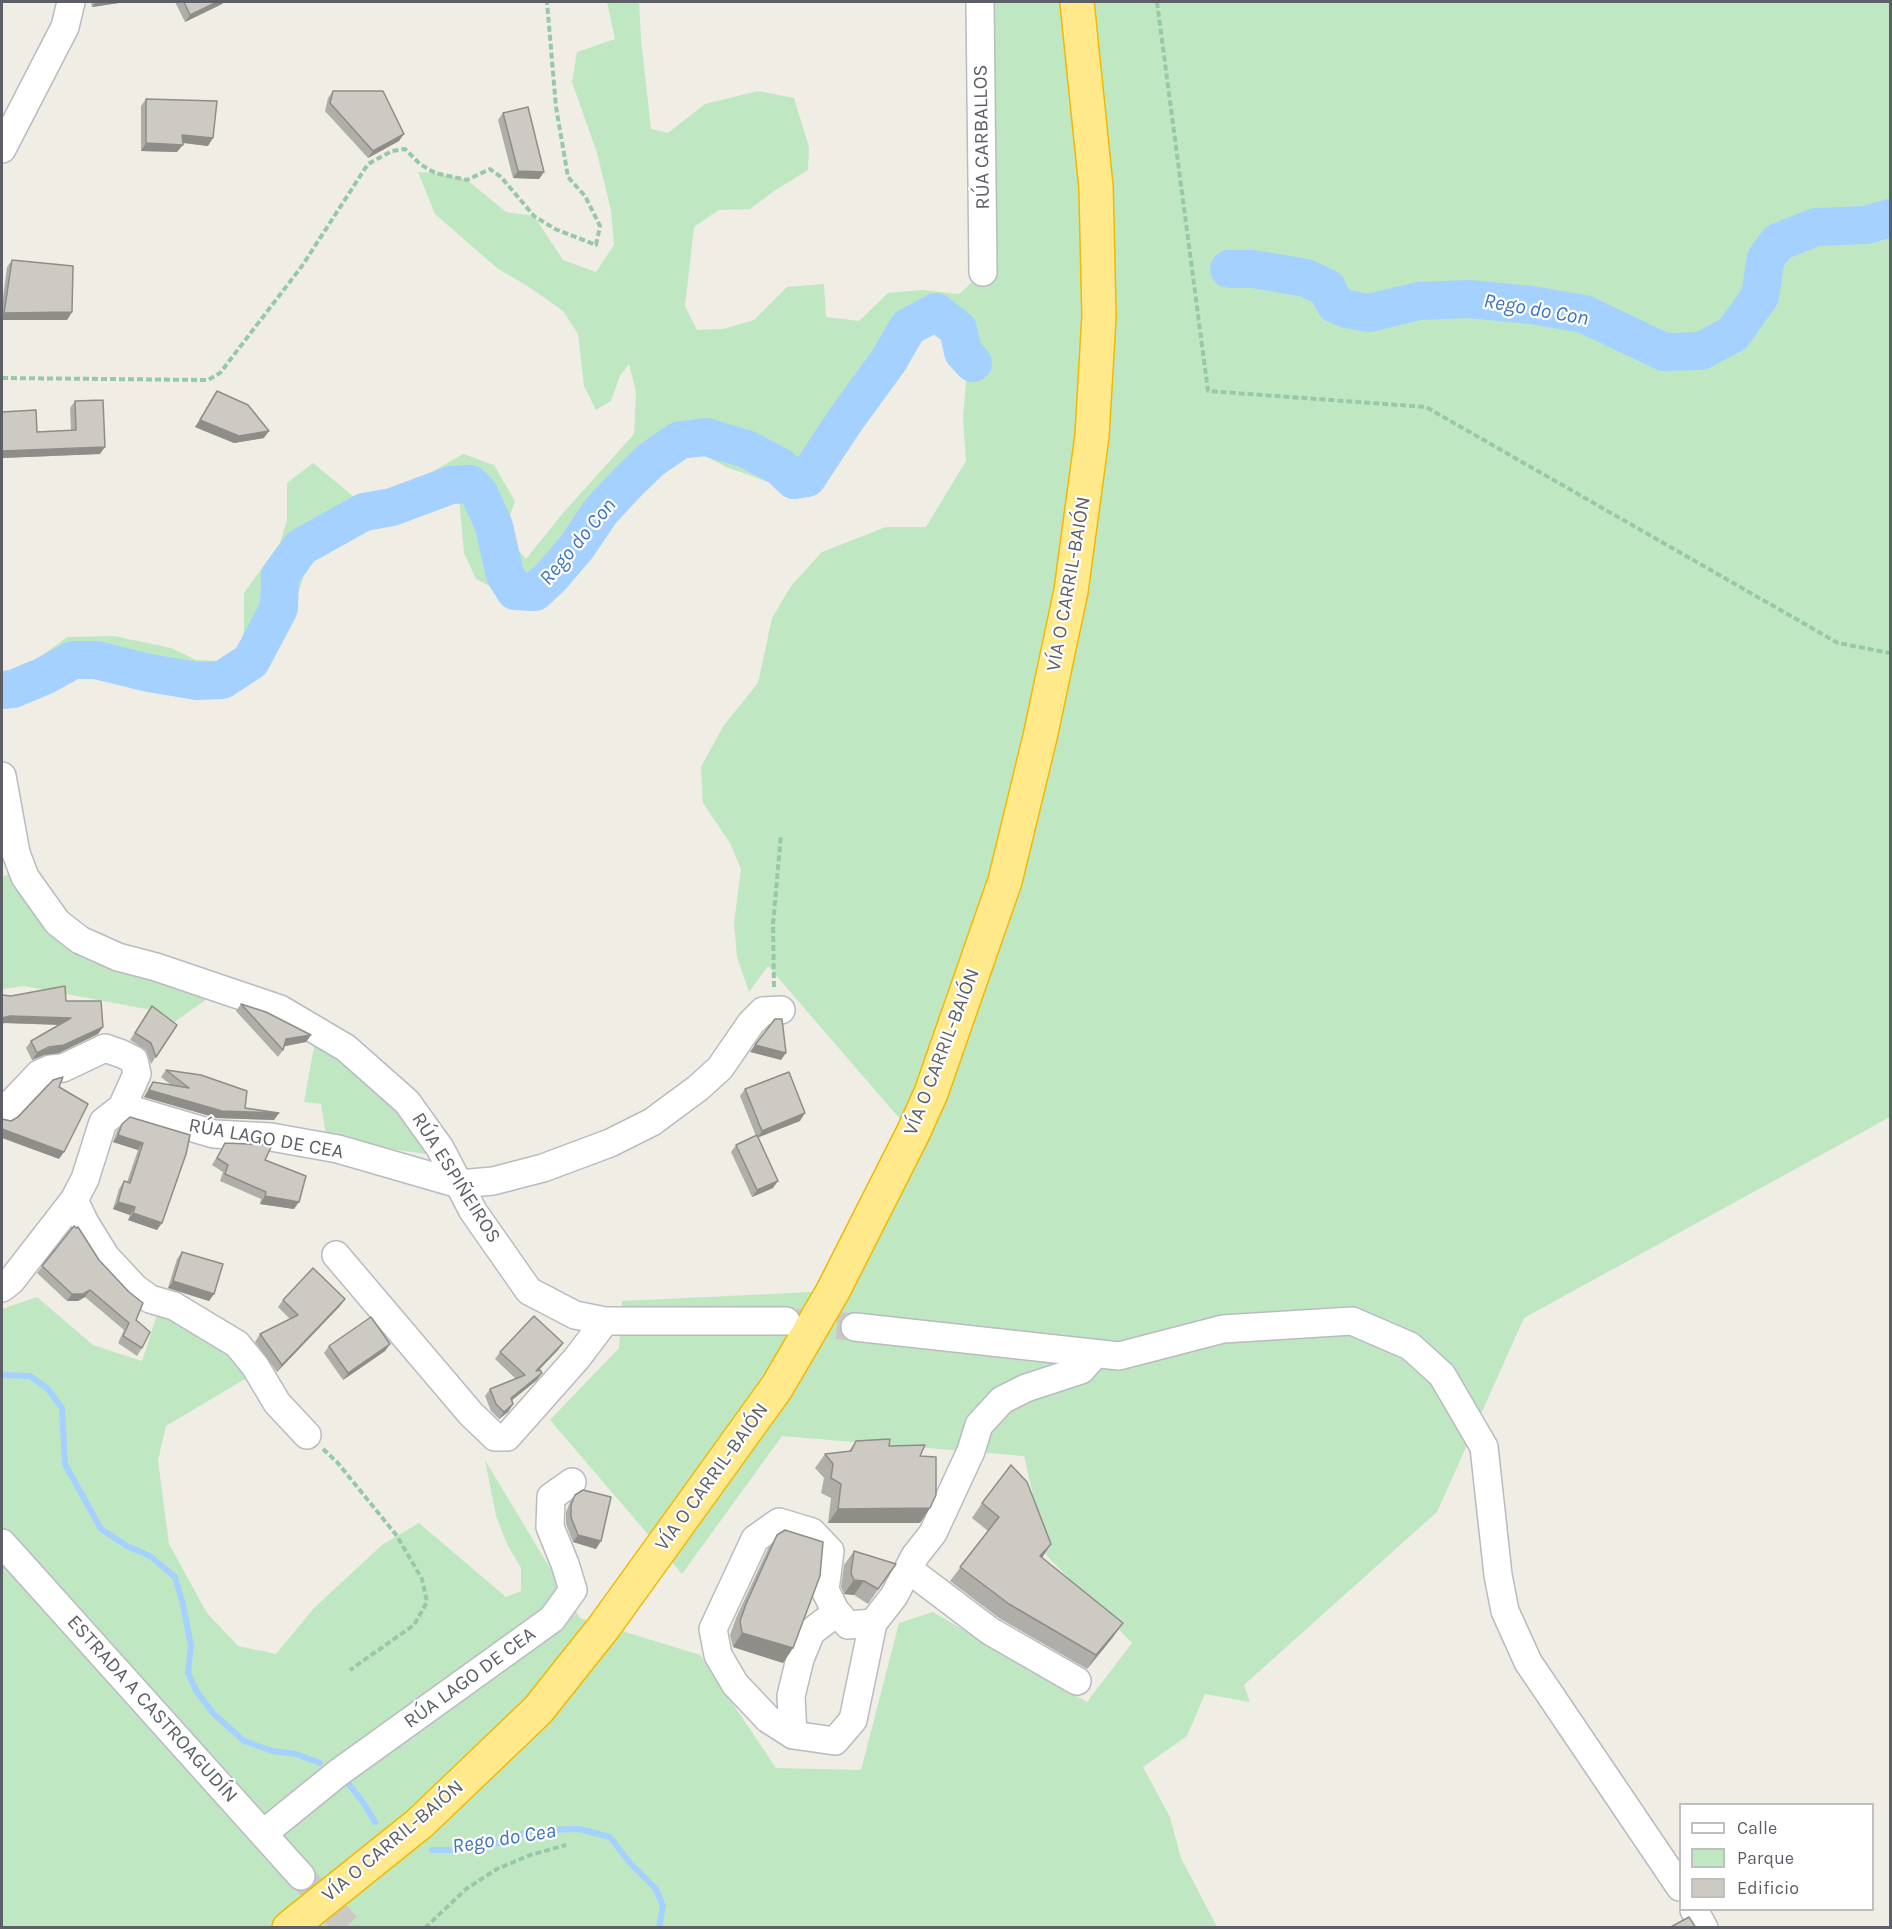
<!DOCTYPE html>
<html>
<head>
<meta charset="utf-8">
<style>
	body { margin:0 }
	#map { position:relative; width:1892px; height:1929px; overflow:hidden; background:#efede4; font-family:Karla,sans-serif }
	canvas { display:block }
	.frame { position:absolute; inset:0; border:3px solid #5c5f65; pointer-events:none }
	.legend { position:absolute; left:1679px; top:1803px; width:195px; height:108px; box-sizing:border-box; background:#fff; border:2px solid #bebfc1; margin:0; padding:8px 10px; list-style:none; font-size:18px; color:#5c5f65 }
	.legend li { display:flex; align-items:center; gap:12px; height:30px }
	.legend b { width:30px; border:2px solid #bebfc1 }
</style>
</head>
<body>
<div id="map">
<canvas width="1892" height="1929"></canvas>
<div class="frame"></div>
<ul class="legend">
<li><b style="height:8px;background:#fff"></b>Calle</li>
<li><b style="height:16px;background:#bfe8c2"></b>Parque</li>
<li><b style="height:16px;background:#cccac3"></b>Edificio</li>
</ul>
</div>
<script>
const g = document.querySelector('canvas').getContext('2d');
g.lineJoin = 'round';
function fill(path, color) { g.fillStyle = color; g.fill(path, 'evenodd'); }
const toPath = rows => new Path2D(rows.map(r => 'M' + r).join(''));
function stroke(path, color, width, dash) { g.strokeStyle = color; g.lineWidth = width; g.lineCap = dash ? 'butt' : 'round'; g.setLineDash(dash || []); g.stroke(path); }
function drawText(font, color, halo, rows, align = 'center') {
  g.font = font + ' Karla,sans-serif'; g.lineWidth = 4.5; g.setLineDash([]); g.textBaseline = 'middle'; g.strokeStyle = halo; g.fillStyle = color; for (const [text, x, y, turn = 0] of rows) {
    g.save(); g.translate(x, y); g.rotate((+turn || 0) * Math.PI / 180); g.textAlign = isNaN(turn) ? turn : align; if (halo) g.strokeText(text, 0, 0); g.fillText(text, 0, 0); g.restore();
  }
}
fill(toPath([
	[607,2,639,2,641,39,651,129,668,133,705,104,758,91,794,98,809,147,808,170,774,191,750,209,719,210,694,227,685,306,697,330,723,329,754,320,787,287,824,284,826,317,859,321,888,293,922,290,959,294,983,272,980,2,1890,2,1890,1117,1524,1318,1437,1512,1244,1685,1250,1702,1205,1694,1187,1736,1143,1767,1170,1817,1181,1858,1217,1927,2,1927,2,1309,37,1297,93,1345,142,1361,157,1314,198,1332,242,1366,250,1376,166,1426,158,1460,169,1544,207,1613,238,1646,276,1654,314,1608,382,1545,419,1523,506,1597,521,1591,521,1568,507,1544,496,1516,485,1460,580,1618,700,1655,776,1768,861,1770,899,1623,933,1612,1087,1702,1132,1643,1047,1556,1024,1456,782,1436,682,1574,550,1420,619,1348,622,1301,833,1291,912,1133,768,966,749,992,737,957,734,923,741,869,730,843,703,803,701,767,724,725,758,683,772,618,791,586,822,552,886,527,926,527,966,461,963,418,966,381,952,347,938,327,916,340,816,481,794,491,726,467,696,451,673,464,638,492,556,595,530,607,476,579,464,553,459,497,372,526,328,544,305,572,290,618,272,650,257,670,212,692,88,668,17,701,2,703,2,673,39,658,67,637,114,636,171,648,196,660,217,661,239,651,244,631,244,593,280,543,287,520,287,483,313,463,360,502,401,490,463,454,494,465,515,501,509,518,512,543,526,559,563,513,634,434,636,392,629,364,620,376,611,401,596,410,584,386,578,334,563,311,532,289,497,268,435,214,418,172,435,173,467,180,506,212,534,216,563,260,596,272,614,245,611,210,597,153,572,82,577,52,615,39],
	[22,868,57,922,221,989,173,1023,157,1011,24,986,2,989,2,877],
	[315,1041,346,1048,433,1155,327,1140,321,1104,304,1102]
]), '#bfe8c2');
stroke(toPath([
	[2,1375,30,1376,48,1389,62,1408,65,1464,101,1529,127,1546,150,1556,175,1577,183,1604,191,1646,188,1673,197,1692,214,1714,244,1741,272,1751,296,1754,320,1763],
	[345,1779,365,1805,375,1822],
	[432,1850,455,1850,492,1845,528,1832,545,1830,579,1829,610,1837,630,1863,656,1889,663,1906,659,1928]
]), '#a4d1ff', 6);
stroke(toPath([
	[1229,269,1253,269,1306,278,1327,288,1335,304,1347,309,1369,313,1419,301,1469,299,1531,305,1584,314,1664,352,1701,351,1733,334,1760,296,1766,258,1778,242,1816,227,1866,225,1890,218],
	[2,690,13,689,44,676,73,660,96,660,149,673,197,681,222,680,251,661,279,608,280,576,301,547,364,512,392,507,451,485,470,484,479,493,494,526,505,575,515,591,535,592,552,576,576,548,601,511,629,481,652,459,680,440,706,437,746,449,779,466,794,480,807,478,846,419,889,360,908,327,936,312,958,329,963,352,973,363]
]), '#a4d1ff', 38);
stroke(toPath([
	[796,1322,855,1327],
	[301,1876,349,1928]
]), '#cacac4', 27, [27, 14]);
const minor = toPath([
	[980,2,983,272],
	[2,149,65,27,71,2],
	[2,776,16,853,25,877,57,922,80,940,118,957,156,967,280,1009,346,1048,407,1102,440,1148,473,1211,529,1291,575,1315,605,1321,786,1321],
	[122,1107,214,1134,271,1137,338,1149,459,1184,493,1181,543,1168,610,1143,652,1122,698,1088,720,1068,751,1023,763,1011,781,1010],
	[2,1113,39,1074,50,1069,63,1068,105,1048,122,1054,134,1060,137,1074,122,1107,103,1122,85,1179,74,1200,11,1281,2,1288],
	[74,1200,85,1223,106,1257,135,1288,150,1299,174,1306,237,1344,255,1366,277,1403,307,1435],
	[336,1255,471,1414,495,1437,507,1437,577,1358,605,1321],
	[855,1327,1119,1356,1223,1329,1352,1321,1410,1346,1442,1375,1484,1447,1498,1575,1505,1611,1528,1662,1680,1887],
	[2,1543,301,1876],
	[908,1569,990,1631,1077,1681],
	[873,1623,853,1720,835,1741,793,1735,768,1719,735,1684,718,1655,713,1629,755,1539,779,1522,812,1532,830,1551,825,1590,835,1610,848,1625,873,1623,894,1596,915,1556,933,1533,971,1451,979,1425,1002,1400,1026,1388,1081,1370,1095,1354],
	[793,1735,791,1696,800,1659,811,1632,828,1619,835,1610],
	[264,1833,338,1773,552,1619,573,1590,565,1564,550,1527,551,1497,572,1482],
	[1694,1910,1704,1928]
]);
const highway = toPath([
	[289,1928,420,1823,538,1710,604,1627,777,1387,833,1291,913,1133,931,1093,1005,881,1040,737,1071,591,1092,436,1099,316,1096,187,1077,2]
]);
stroke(minor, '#b9bbc0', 30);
stroke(highway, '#f3b800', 36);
stroke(toPath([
	[1157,2,1208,391,1426,407,1838,643,1890,653],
	[2,378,208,380,220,373,302,266,368,164,392,151,405,149,420,164,435,173,467,180,490,169,501,177,534,216,555,229,596,245,600,226,585,196,568,177,556,107,547,2],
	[774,987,773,924,781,835],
	[323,1449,337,1462,397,1536,422,1579,427,1602,414,1625,350,1670],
	[425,1928,466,1889,497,1869,530,1855,566,1845]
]), '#97c9a9', 4, [6, 3]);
stroke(minor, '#fff', 27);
stroke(highway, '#ffe98b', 33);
fill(toPath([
	[91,2,120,2,119,3,92,7],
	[175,2,224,2,222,4,185,22],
	[333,91,399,141,368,158,325,111,328,98],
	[146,99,208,146,182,143,177,152,141,151,141,106],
	[503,113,544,172,539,179,513,178,498,120],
	[12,260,72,312,67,320,2,320,2,305,7,267],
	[217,391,264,438,234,443,195,427],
	[75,401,100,454,2,458,2,412,37,432,71,430,70,408],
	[66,1001,103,1027,98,1034,59,1053,44,1055,32,1060,26,1048,31,1041,59,1025,5,1023],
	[241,1004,311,1035,306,1042,284,1046,283,1050,278,1057,236,1011],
	[152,1006,177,1025,151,1064,146,1050,130,1040],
	[166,1070,245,1108,279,1113,274,1120,217,1118,144,1097,148,1089,153,1082,171,1085,161,1077],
	[745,1089,800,1121,758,1137,773,1188,752,1197,731,1152,736,1145,756,1136,740,1096],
	[122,1124,190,1135,157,1230,128,1220,130,1215,113,1209,119,1189,124,1181,127,1182,138,1150,113,1142,117,1131],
	[225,1143,265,1160,294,1209,260,1204,261,1199,220,1181,223,1172,212,1165],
	[74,1226,136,1320,142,1348,137,1356,118,1343,124,1330,85,1297,78,1301,67,1301,37,1273],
	[182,1252,214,1294,209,1301,168,1288,177,1259],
	[345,1299,340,1306,277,1372,255,1342,260,1334,290,1319,278,1307,283,1300],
	[563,1343,558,1350,539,1370,542,1373,537,1380,512,1400,513,1404,508,1412,499,1419,491,1411,485,1396,490,1389,516,1379,495,1359,500,1352],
	[390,1344,385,1351,343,1380,324,1353,329,1346],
	[856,1441,889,1446,920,1456,930,1508,920,1523,828,1523,831,1498,821,1493,824,1478,815,1468,825,1454,849,1451],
	[575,1495,596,1549,573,1542,566,1524,566,1512,570,1502],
	[982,1503,1051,1544,1042,1558,1123,1623,1113,1637,1087,1669,999,1618,950,1581,988,1531,972,1518],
	[777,1535,793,1648,783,1663,733,1647,730,1635,736,1618,768,1549],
	[854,1551,896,1564,868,1604,854,1595,844,1594,841,1587,844,1565]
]), '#afaea8');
fill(toPath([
	[96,2,120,2,119,3,92,7],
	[217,2,224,2,222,4,185,22,190,15],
	[404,134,399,141,368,158,373,151],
	[182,135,213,138,208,146,177,142],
	[146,143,183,145,177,152,141,151],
	[518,171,544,172,539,179,513,178],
	[72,312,67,320,2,320,2,317,4,313],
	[200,420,269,431,264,438,234,443,195,427],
	[105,447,100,454,2,458,2,451],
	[10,1016,71,1018,66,1025,5,1023,2,1024,2,1018],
	[103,1027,98,1034,59,1053,44,1055,32,1060,37,1053],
	[311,1035,306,1042,281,1047,286,1039],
	[755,1045,786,1053,781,1060,750,1052],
	[149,1090,222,1111,279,1113,274,1120,217,1118,144,1097],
	[805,1113,800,1121,757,1138,762,1131],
	[2,1129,64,1152,59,1159,2,1138],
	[118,1135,143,1143,138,1150,113,1142],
	[778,1181,773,1188,752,1197,757,1190],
	[265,1196,299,1202,294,1209,260,1204],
	[118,1202,135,1207,130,1215,113,1209],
	[133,1213,162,1223,157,1230,128,1220],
	[173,1281,214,1294,209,1301,168,1288],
	[90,1290,85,1297,78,1301,67,1301,72,1294],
	[345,1299,340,1306,277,1372,282,1365],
	[563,1343,558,1350,531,1378,536,1371],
	[390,1344,385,1351,343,1380,348,1373],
	[542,1373,537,1380,506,1405,511,1398],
	[513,1404,508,1412,499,1419,504,1412],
	[930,1508,920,1523,828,1523,838,1509],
	[578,1535,601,1541,596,1549,573,1542],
	[1051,1544,1041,1559,1040,1556],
	[854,1580,864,1581,854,1595,844,1594],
	[1123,1623,1113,1637,1087,1669,1096,1655],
	[742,1633,793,1648,783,1663,733,1647]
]), '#8f8d88');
const building = toPath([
	[184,2,217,2,190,15,184,2],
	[333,91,383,91,404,134,373,151,330,103,333,91],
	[146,99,217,101,213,138,182,135,183,145,146,143,146,99],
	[528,107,544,172,518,171,503,113,528,107],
	[12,260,73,266,72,312,4,313,12,260],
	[217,391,248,405,269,431,239,436,200,420,217,391],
	[103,400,105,447,2,451,2,412,36,410,37,432,76,430,75,401,103,400],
	[65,986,66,1001,101,1001,103,1027,64,1045,49,1047,37,1053,31,1041,71,1018,10,1016,2,1018,2,995,11,996,65,986],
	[241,1004,266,1012,311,1035,286,1039,283,1050,241,1004],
	[152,1006,177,1025,156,1057,151,1043,135,1033,152,1006],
	[775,1019,782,1019,786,1053,755,1045,775,1019],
	[166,1070,201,1075,247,1091,245,1108,279,1113,222,1111,149,1090,153,1082,189,1088,166,1070],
	[789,1072,805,1113,762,1131,745,1089,789,1072],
	[63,1077,59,1087,88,1104,64,1152,2,1129,2,1119,11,1121,18,1117,53,1080,63,1077],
	[130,1117,190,1135,186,1154,162,1223,133,1213,135,1207,118,1202,124,1181,130,1183,143,1143,118,1135,122,1124,130,1117],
	[757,1135,778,1181,757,1190,736,1145,757,1135],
	[225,1143,272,1145,265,1160,306,1176,299,1202,265,1196,266,1192,225,1174,228,1165,217,1158,225,1143],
	[74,1226,76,1228,78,1227,99,1260,129,1292,143,1303,136,1320,150,1332,142,1348,123,1336,129,1323,90,1290,83,1294,72,1294,42,1266,74,1226],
	[182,1252,223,1264,214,1294,173,1281,182,1252],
	[313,1268,345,1299,282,1365,260,1334,298,1315,283,1300,313,1268],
	[534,1316,563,1343,536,1371,540,1370,542,1373,511,1398,513,1404,504,1412,496,1404,490,1389,525,1375,500,1352,534,1316],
	[371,1317,390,1344,348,1373,329,1346,371,1317],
	[890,1439,889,1446,925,1445,920,1456,936,1457,936,1495,930,1508,838,1509,841,1484,831,1478,833,1464,825,1454,851,1451,856,1441,890,1439],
	[1011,1465,1027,1482,1051,1544,1040,1556,1123,1623,1096,1655,1009,1604,960,1567,999,1517,982,1503,1011,1465],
	[583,1490,611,1497,601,1541,578,1535,571,1517,571,1505,575,1495,583,1490],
	[785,1530,823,1542,820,1576,793,1648,742,1633,740,1621,746,1604,777,1535,785,1530],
	[854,1551,896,1564,878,1589,864,1581,854,1580,851,1573,854,1551],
	[1689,1917,1696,1928,1669,1928,1689,1917]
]);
fill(building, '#cccac3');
stroke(building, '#8f8d88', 1.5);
drawText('20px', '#5c5f65', '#fff', [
	["RÚA CARBALLOS",982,137,-91],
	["VÍA O CARRIL-BAIÓN",1069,584,-80],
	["VÍA O CARRIL-BAIÓN",942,1052,-69],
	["RÚA LAGO DE CEA",266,1139,10],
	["RÚA ESPIÑEIROS",456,1178,58],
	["VÍA O CARRIL-BAIÓN",712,1477,-54],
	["RÚA LAGO DE CEA",470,1678,-36],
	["ESTRADA A CASTROAGUDÍN",152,1709,48],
	["VÍA O CARRIL-BAIÓN",393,1841,-40]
]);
drawText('italic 21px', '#3e74bf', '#fff', [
	["Rego do Con",1536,310,10],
	["Rego do Con",578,542,-50],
	["Rego do Cea",504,1839,-9]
]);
</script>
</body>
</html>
